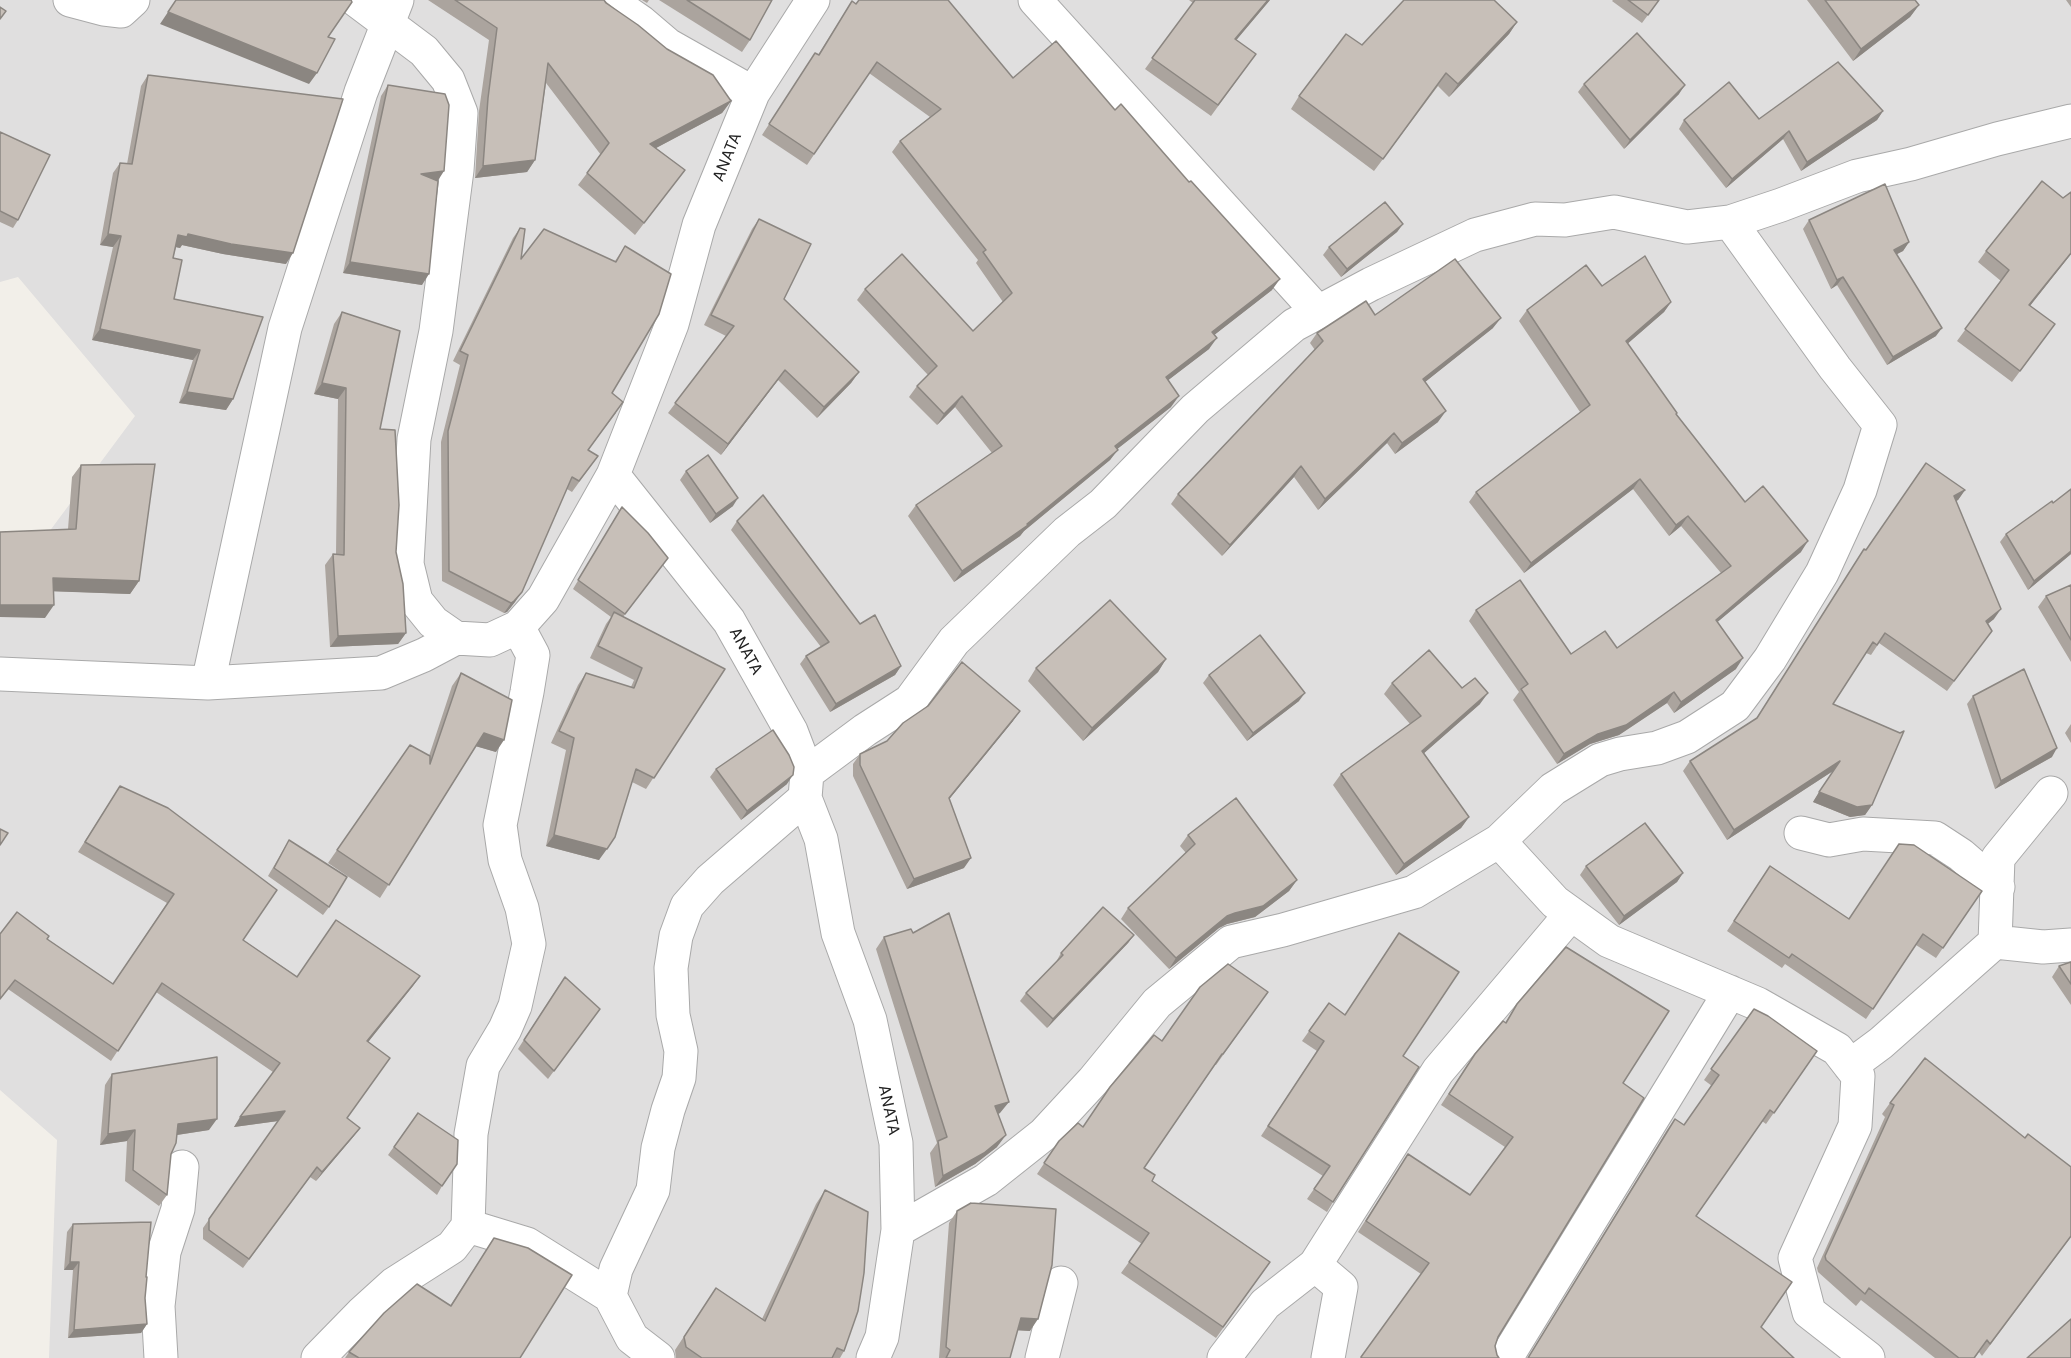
<!DOCTYPE html>
<html>
<head>
<meta charset="utf-8">
<style>
	body { margin:0 }
	canvas { display:block; background:#f2efe9 }
</style>
</head>
<body>
<canvas width="2071" height="1358"></canvas>
<script>
const g = document.querySelector('canvas').getContext('2d');
g.lineJoin = 'round';
function fill(path, color) { g.fillStyle = color; g.fill(path, 'evenodd'); }
const toPath = rows => new Path2D(rows.map(r => 'M' + r).join(''));
function stroke(path, color, width, dash) { g.strokeStyle = color; g.lineWidth = width; g.lineCap = dash ? 'butt' : 'round'; g.setLineDash(dash || []); g.stroke(path); }
function drawText(font, color, halo, rows, align = 'center') {
  g.font = font + ' Karla,sans-serif'; g.lineWidth = 6; g.setLineDash([]); g.textBaseline = 'middle'; g.strokeStyle = halo; g.fillStyle = color; for (const [text, x, y, turn = 0] of rows) {
    g.save(); g.translate(x, y); g.rotate((+turn || 0) * Math.PI / 180); g.textAlign = isNaN(turn) ? turn : align; if (halo) g.strokeText(text, 0, 0); g.fillText(text, 0, 0); g.restore();
  }
}
fill(toPath([
	[0,0,2071,0,2071,1358,49,1358,57,1140,0,1090,0,598,135,416,18,277,0,282]
]), '#e0dfdf');
const minor = toPath([
	[70,0,104,9,121,11,133,0],
	[356,0,424,51,448,80,461,113,457,170,436,331,414,439,407,564,416,601,433,622,456,638,490,640,518,627,543,599,613,475],
	[609,0,641,22,668,45,753,93],
	[813,0,753,93,699,225,672,324,613,475,729,621,791,731,807,773,805,798,821,839,838,933,870,1020,896,1143,898,1230,882,1337,873,1358],
	[1035,0,1318,312],
	[0,674,208,683,381,673,424,655,456,638],
	[208,683,285,328,361,92,397,0],
	[807,773,865,730,910,701,954,641,1067,532,1103,504,1195,409,1294,325,1371,284,1475,235,1535,219,1565,220,1614,212,1687,227,1730,222,1781,205,1857,176,1911,164,1997,139,2071,121],
	[1801,833,1829,840,1863,834,1935,838,1961,855,1998,887],
	[1499,841,1555,902,1609,941,1758,1004,1837,1049,1858,1076,1855,1126,1795,1258,1809,1312,1868,1358],
	[1995,942,1998,858,2051,793],
	[1850,1066,1881,1043,1995,942,2043,947,2071,945],
	[468,1226,527,1244,610,1296],
	[898,1230,986,1180,1044,1134,1093,1081,1157,1003,1231,942,1283,930,1414,892,1499,841,1553,789,1600,760,1620,754,1657,748,1687,737,1735,706,1770,659,1822,573,1860,490,1880,425,1835,368,1730,222],
	[1315,1265,1341,1287,1328,1358],
	[161,1358,158,1306,164,1252,178,1209,182,1167],
	[318,1358,362,1313,394,1284,452,1247,468,1226,471,1134,483,1066,505,1029,515,1006,529,944,522,908,505,860,500,825,527,692,533,655,518,627],
	[658,1358,632,1338,610,1296,616,1269,653,1190,658,1148,668,1110,679,1078,681,1051,673,1015,671,968,676,936,687,906,710,880,805,798],
	[1042,1358,1061,1283],
	[1224,1358,1265,1304,1315,1265,1438,1071,1571,914],
	[1506,1358,1730,992]
]);
stroke(minor, '#a9a9a9', 35);
stroke(minor, '#fff', 33);
fill(toPath([
	[428,0,604,0,731,101,722,113,656,148,685,170,635,235,578,185,601,155,546,83,535,160,527,172,475,178,479,111,489,40],
	[642,0,649,0,647,3],
	[659,0,772,0,750,40,742,52],
	[1189,0,1270,0,1236,40,1256,54,1211,116,1145,69,1193,3],
	[1613,0,1659,0,1642,23,1612,1],
	[1807,0,1915,0,1919,5,1910,17,1853,61],
	[2066,0,2071,0,2071,7],
	[852,1,856,4,1013,78,1272,290,1214,335,1209,349,1168,380,1171,407,1117,449,1110,460,1024,531,1020,536,954,582,908,516,916,505,992,453,955,407,937,425,909,397,917,386,928,375,857,300,865,289,973,331,1003,302,976,263,978,260,892,152,900,141,930,117,869,73,807,165,762,135,808,64,815,53,818,55],
	[1517,22,1509,34,1449,97,1438,86,1374,171,1291,109,1299,96,1362,45],
	[148,75,286,264,223,254,182,245,180,248,176,247,173,258,174,299,233,399,226,410,179,403,193,360,92,340,113,247,100,245,113,173,120,163,127,164,141,86],
	[1584,84,1679,94,1624,149,1578,92],
	[388,85,437,181,422,285,343,273,381,96],
	[1883,111,1877,120,1801,171,1783,139,1726,188,1679,129,1684,120,1759,119],
	[0,132,18,220,13,228,0,222],
	[2071,192,2071,254,2030,306,2055,324,2012,382,1957,341,2001,281,1978,262,1986,251],
	[759,219,784,299,859,372,851,383,817,418,778,380,721,455,668,413,726,336,704,325,752,229],
	[1809,220,1909,242,1903,251,1896,254,1936,336,1887,365,1837,285,1831,289,1803,229],
	[1403,224,1397,232,1341,277,1323,255,1329,247],
	[520,228,521,259,615,261,625,246,612,393,616,413,588,450,598,456,572,492,567,489,515,602,507,612,504,613,442,581,441,442,460,365,453,361,513,238],
	[1602,286,1671,302,1664,312,1627,344,1676,414,1745,502,1801,552,1717,622,1736,669,1674,713,1667,703,1619,735,1590,744,1557,764,1513,700,1519,692,1469,621,1476,610,1571,654,1617,648,1721,573,1681,526,1669,536,1633,489,1524,573,1469,502,1476,492,1580,412,1519,321,1527,310],
	[342,312,380,429,406,633,398,644,330,647,325,565,333,554,336,554,338,399,314,394,334,324],
	[1375,315,1493,328,1425,382,1438,422,1395,454,1387,443,1318,510,1294,477,1222,556,1171,504,1178,494,1315,350,1310,343,1317,333],
	[81,465,139,581,130,594,53,591,45,618,68,529,72,477],
	[686,471,733,506,710,523,680,480],
	[2071,489,2071,554,2028,590,2000,542,2006,534,2053,503],
	[1965,490,1958,500,1956,501,1994,619,1987,624,1992,631,1947,691,1879,643,1871,655,1866,653,1833,704,1872,805,1865,815,1850,817,1813,802,1833,771,1727,840,1683,771,1690,761,1756,719,1864,549,1866,550],
	[622,507,668,558,623,617,725,669,646,789,632,782,599,860,546,846,566,750,551,743,578,685,586,673,631,687,634,680,590,658,606,624,611,617,573,589],
	[737,521,860,624,901,666,895,675,830,712,800,664,806,656,821,647,731,530],
	[2071,585,2071,662,2038,607,2046,596],
	[1166,659,1158,672,1083,741,1028,681,1036,668],
	[461,673,496,752,476,746,380,898,328,863,410,745,429,756,452,686],
	[1209,675,1299,701,1247,741,1203,683],
	[1392,683,1462,688,1480,704,1424,753,1469,817,1461,828,1396,875,1333,785,1341,774,1410,724,1384,694],
	[1973,696,2052,757,1995,789,1967,704],
	[1013,721,949,799,964,868,907,889,853,776,853,764,860,754],
	[2071,724,2071,743,2065,733],
	[716,769,787,784,741,820,710,777],
	[120,786,243,940,297,976,420,976,368,1042,347,1118,360,1128,353,1137,316,1181,310,1177,243,1268,203,1239,203,1228,278,1121,234,1127,273,1072,156,992,111,1061,8,989,0,934,47,939,113,984,167,903,78,852],
	[1188,835,1297,880,1289,891,1255,917,1227,924,1219,928,1169,969,1121,919,1128,908,1186,853,1180,846],
	[289,840,329,907,323,915,268,876],
	[1586,866,1683,873,1677,882,1619,925,1580,875],
	[1770,866,1849,919,1982,891,1936,958,1916,945,1866,1019,1785,964,1782,968,1727,931],
	[1134,935,1128,943,1047,1028,1020,1001,1026,993,1056,962,1061,953],
	[884,937,1000,1113,998,1114,997,1147,975,1164,935,1187,930,1153,937,1143,876,949],
	[2071,962,2071,1005,2052,977,2059,966],
	[559,985,600,1009,548,1079,518,1049],
	[1268,992,1216,1065,1215,1065,1144,1168,1152,1181,1270,1262,1216,1338,1121,1273,1142,1244,1037,1174,1059,1141,1083,1127,1162,1041],
	[1329,1003,1403,1056,1333,1202,1327,1212,1307,1199,1323,1176,1261,1136,1317,1051,1302,1041],
	[1517,1004,1623,1083,1498,1337,1495,1346,1497,1355,1499,1358,1360,1358,1421,1274,1358,1232,1408,1154,1470,1195,1505,1147,1441,1105,1467,1065,1505,1023],
	[1754,1009,1817,1051,1766,1124,1762,1121,1696,1216,1761,1327,1528,1358,1667,1130,1675,1119,1684,1125,1712,1086,1704,1080],
	[112,1074,209,1130,177,1135,171,1154,167,1195,159,1206,125,1181,127,1141,100,1145,105,1085],
	[1890,1103,2071,1237,1982,1356,1979,1352,1975,1358,1935,1358,1861,1300,1856,1306,1818,1272,1817,1268,1885,1117,1882,1114],
	[418,1113,442,1186,437,1195,388,1155],
	[825,1190,844,1351,840,1358,676,1358,675,1350,716,1288,762,1319,816,1204],
	[957,1211,1030,1331,1017,1330,1010,1358,939,1358,949,1223],
	[73,1224,146,1277,145,1298,147,1324,141,1333,68,1338,73,1270,64,1270,67,1232],
	[494,1238,520,1358,345,1358,349,1352,450,1306]
]), '#aba49e');
fill(toPath([
	[1268,0,1270,0,1228,50,1235,39],
	[1919,5,1910,17,1853,61,1861,49],
	[168,12,317,73,309,84,160,24],
	[1517,22,1509,34,1449,97,1458,84],
	[1685,85,1679,94,1624,149,1630,140],
	[731,101,722,113,641,156,650,144],
	[1883,111,1877,120,1801,171,1807,162],
	[1789,131,1783,139,1726,188,1732,179],
	[535,160,527,172,475,178,483,166],
	[444,171,437,182,421,174],
	[1403,224,1397,232,1341,277,1347,269],
	[108,234,121,236,113,247,100,245],
	[188,234,293,253,286,264,223,254,182,245,180,248,171,246,178,235],
	[1909,242,1903,251,1888,259,1894,250],
	[2071,253,2071,254,2021,317,2029,305],
	[350,262,429,274,422,285,343,273],
	[1843,277,1837,285,1831,289,1837,280],
	[1280,279,1272,290,1204,343,1212,332],
	[1671,302,1664,312,1618,352,1626,341],
	[1501,318,1493,328,1415,390,1423,379],
	[1942,328,1936,336,1887,365,1893,357],
	[100,329,200,350,193,360,92,340],
	[1217,338,1209,349,1158,388,1166,377],
	[785,370,778,380,721,455,728,444],
	[859,372,851,383,817,418,824,407],
	[322,383,346,388,338,399,314,394],
	[187,392,233,399,226,410,179,403],
	[962,396,955,407,937,425,944,414],
	[1179,396,1171,407,1107,457,1115,446],
	[1446,411,1438,422,1395,454,1402,443],
	[1394,433,1387,443,1318,510,1325,499],
	[1118,450,1110,460,1024,531,1020,536,954,582,962,571,1027,524],
	[1301,466,1294,477,1222,556,1230,545],
	[1640,479,1633,489,1524,573,1531,563],
	[1965,490,1958,500,1947,506,1954,496],
	[738,498,733,506,710,523,716,514],
	[1688,516,1681,526,1669,536,1676,525],
	[1808,541,1801,552,1708,630,1716,620],
	[2071,551,2071,554,2028,590,2034,581],
	[53,578,139,581,130,594,44,591],
	[522,592,515,602,507,612,504,613,511,603],
	[0,605,54,605,45,618,0,617],
	[2001,609,1994,619,1979,631,1986,621],
	[406,633,398,644,330,647,338,636],
	[1743,658,1736,669,1674,713,1681,702],
	[1166,659,1158,672,1083,741,1092,728],
	[901,666,895,675,830,712,836,704],
	[1674,692,1667,703,1619,735,1590,744,1557,764,1564,754,1598,734],
	[1305,693,1299,701,1247,741,1253,733],
	[1488,693,1480,704,1414,762,1422,751],
	[1020,711,1013,721,942,808,949,798],
	[484,733,504,740,496,752,475,746],
	[2057,748,2052,757,1995,789,2001,781],
	[1840,761,1833,771,1727,840,1734,830],
	[793,775,787,784,741,820,747,811],
	[1819,792,1872,805,1865,815,1850,817,1813,802],
	[1469,817,1461,828,1396,875,1404,864],
	[554,835,607,849,599,860,546,846],
	[971,858,964,868,907,889,914,879],
	[1683,873,1677,882,1619,925,1624,916],
	[1297,880,1289,891,1255,917,1227,924,1219,928,1169,969,1176,958,1227,916],
	[1134,935,1128,943,1047,1028,1053,1019],
	[420,976,413,986,361,1051,367,1041],
	[1009,1102,1000,1113,987,1118,995,1106],
	[285,1111,278,1121,234,1127,240,1117],
	[217,1119,209,1130,170,1136,178,1124],
	[360,1128,353,1137,316,1181,322,1172],
	[135,1130,127,1141,100,1145,108,1134],
	[1006,1135,997,1147,975,1164,935,1187,943,1176],
	[70,1262,79,1262,73,1270,64,1270],
	[1021,1318,1038,1319,1030,1331,1012,1330],
	[147,1324,141,1333,68,1338,74,1330]
]), '#8b8681');
const building = toPath([
	[176,0,351,0,352,2,328,37,335,39,317,73,168,12,176,0],
	[455,0,604,0,606,3,638,25,667,49,713,75,731,101,650,144,685,170,644,223,587,173,609,143,548,63,535,160,483,166,488,98,497,28,455,0],
	[687,0,772,0,750,40,687,0],
	[859,0,948,0,1013,78,1056,41,1115,110,1121,104,1189,182,1191,181,1280,279,1212,332,1217,338,1166,377,1179,396,1115,446,1118,450,1027,524,1028,525,962,571,916,505,1002,446,962,396,944,414,917,386,937,366,865,289,902,254,973,331,1012,293,983,252,986,250,900,141,941,109,877,62,814,154,769,124,815,53,819,55,852,1,856,4,859,0],
	[1195,0,1268,0,1235,39,1256,54,1218,105,1152,58,1195,0],
	[1404,0,1494,0,1517,22,1458,84,1446,73,1383,159,1299,96,1346,34,1362,45,1404,0],
	[1628,0,1659,0,1648,15,1628,0],
	[1825,0,1915,0,1919,5,1861,49,1825,0],
	[0,7,6,11,0,19,0,7],
	[1637,33,1685,85,1630,140,1584,84,1637,33],
	[1838,62,1883,111,1807,162,1789,131,1732,179,1684,120,1729,82,1759,119,1838,62],
	[148,75,343,99,293,253,231,244,188,234,187,237,178,235,173,258,182,260,174,299,263,317,233,399,187,392,200,350,100,329,121,236,108,234,120,163,132,164,148,75],
	[388,85,445,94,449,105,444,171,421,174,438,181,429,274,350,262,388,85],
	[0,132,50,155,18,220,0,211,0,132],
	[2042,181,2063,198,2071,192,2071,253,2029,305,2055,324,2020,371,1965,329,2009,270,1986,251,2042,181],
	[1885,184,1909,242,1894,250,1942,328,1893,357,1843,277,1837,280,1809,220,1885,184],
	[1385,202,1403,224,1347,269,1329,247,1385,202],
	[759,219,811,244,784,299,859,372,824,407,785,370,728,444,675,403,734,326,711,315,759,219],
	[520,228,525,229,521,259,544,229,616,262,625,246,671,274,659,314,612,393,623,402,588,450,598,456,579,481,572,477,522,592,514,601,511,603,449,571,448,431,468,355,460,351,520,228],
	[1645,256,1671,302,1626,341,1677,413,1676,414,1745,502,1763,486,1808,541,1716,620,1743,658,1681,702,1674,692,1626,725,1598,734,1564,754,1521,689,1528,684,1476,610,1520,580,1571,654,1605,631,1617,648,1731,566,1688,516,1676,525,1640,479,1531,563,1476,492,1590,405,1527,310,1586,265,1602,286,1645,256],
	[1455,259,1501,318,1423,379,1446,411,1402,443,1394,433,1325,499,1301,466,1230,545,1178,494,1323,341,1317,333,1366,301,1375,315,1455,259],
	[342,312,400,331,380,429,395,430,399,505,396,552,403,584,406,633,338,636,333,554,344,555,346,388,322,383,342,312],
	[708,455,738,498,716,514,686,471,708,455],
	[1926,463,1965,490,1954,496,2001,609,1986,621,1992,631,1954,681,1885,633,1877,645,1873,642,1833,704,1900,733,1904,731,1872,805,1857,807,1819,792,1840,761,1734,830,1690,761,1757,718,1864,549,1866,550,1926,463],
	[155,464,139,581,53,578,54,605,0,605,0,532,76,529,81,465,155,464],
	[2071,489,2071,551,2034,581,2006,534,2052,501,2053,503,2071,489],
	[763,495,860,624,875,615,901,666,836,704,806,656,829,642,737,521,763,495],
	[622,507,648,533,668,558,625,614,578,580,622,507],
	[2071,585,2071,640,2046,596,2071,585],
	[1110,600,1166,659,1092,728,1036,668,1110,600],
	[614,612,725,669,654,778,636,769,615,837,607,849,554,835,574,738,559,731,586,673,634,688,642,668,598,646,614,612],
	[1260,635,1305,693,1253,733,1209,675,1260,635],
	[1429,650,1462,688,1475,678,1488,693,1422,751,1469,817,1404,864,1341,774,1421,716,1392,683,1429,650],
	[962,662,1020,711,949,798,971,858,914,879,860,765,860,754,887,741,903,723,928,706,962,662],
	[2024,669,2057,748,2001,781,1973,696,2024,669],
	[461,673,512,700,504,740,484,733,389,885,337,850,410,745,430,756,430,764,461,673],
	[773,730,789,755,794,767,793,775,747,811,716,769,773,730],
	[120,786,168,808,277,890,243,940,297,977,336,920,420,976,367,1041,390,1058,347,1118,360,1128,322,1172,317,1167,249,1259,209,1230,209,1219,285,1111,240,1117,280,1063,162,983,118,1051,15,980,0,999,0,934,17,912,49,936,47,939,113,984,174,894,85,842,120,786],
	[1236,798,1297,880,1263,906,1235,913,1227,916,1176,958,1128,908,1195,844,1188,835,1236,798],
	[1645,823,1683,873,1624,916,1586,866,1645,823],
	[0,829,8,833,0,845,0,829],
	[289,840,347,877,329,907,274,868,289,840],
	[1899,844,1914,845,1982,891,1943,948,1923,934,1873,1009,1792,954,1789,958,1734,921,1770,866,1849,919,1899,844],
	[1103,907,1134,935,1053,1019,1026,993,1063,955,1061,953,1103,907],
	[949,913,1009,1102,995,1106,1006,1135,984,1153,943,1176,938,1141,947,1137,884,937,911,929,913,933,949,913],
	[1399,933,1459,972,1403,1056,1419,1067,1333,1202,1314,1189,1330,1166,1268,1126,1324,1041,1309,1031,1329,1003,1345,1015,1399,933],
	[1566,947,1669,1011,1623,1083,1644,1098,1498,1337,1495,1346,1497,1355,1499,1358,1362,1358,1361,1357,1429,1263,1366,1221,1408,1154,1470,1195,1513,1137,1449,1094,1475,1054,1503,1021,1506,1023,1517,1004,1566,947],
	[2071,962,2071,984,2059,966,2071,962],
	[1228,964,1268,992,1223,1054,1222,1054,1144,1168,1155,1175,1152,1181,1270,1262,1223,1327,1129,1262,1149,1233,1044,1163,1059,1141,1078,1123,1083,1127,1110,1087,1154,1035,1162,1041,1200,987,1228,964],
	[565,977,600,1009,554,1071,524,1040,565,977],
	[1754,1009,1768,1016,1817,1051,1774,1113,1770,1110,1696,1216,1792,1282,1761,1327,1794,1358,1528,1358,1675,1119,1684,1125,1719,1075,1711,1069,1754,1009],
	[217,1057,217,1119,178,1124,176,1143,171,1154,167,1195,133,1170,135,1130,108,1134,112,1074,217,1057],
	[1925,1058,2025,1138,2028,1134,2071,1167,2071,1236,1990,1344,1987,1340,1974,1358,1959,1358,1869,1288,1865,1294,1826,1260,1825,1256,1894,1105,1890,1103,1925,1058],
	[418,1113,458,1140,457,1164,442,1186,394,1147,418,1113],
	[825,1190,868,1212,864,1273,858,1311,844,1351,837,1348,832,1358,702,1358,686,1347,684,1337,716,1288,765,1321,825,1190],
	[971,1203,1056,1209,1052,1265,1038,1319,1021,1318,1010,1358,946,1358,950,1350,946,1347,957,1211,971,1203],
	[151,1222,146,1277,147,1277,145,1298,147,1324,74,1330,79,1262,70,1262,73,1224,151,1222],
	[494,1238,528,1248,572,1275,520,1358,359,1358,349,1352,384,1313,417,1284,451,1306,494,1238],
	[2071,1319,2071,1358,2027,1358,2071,1319]
]);
fill(building, '#c7bfb8');
stroke(building, '#8b8681', 1.5);
drawText('18px', '#222', '#fff', [
	["ANATA",727,157,-68],
	["ANATA",746,651,61],
	["ANATA",889,1110,78]
]);
</script>
</body>
</html>
